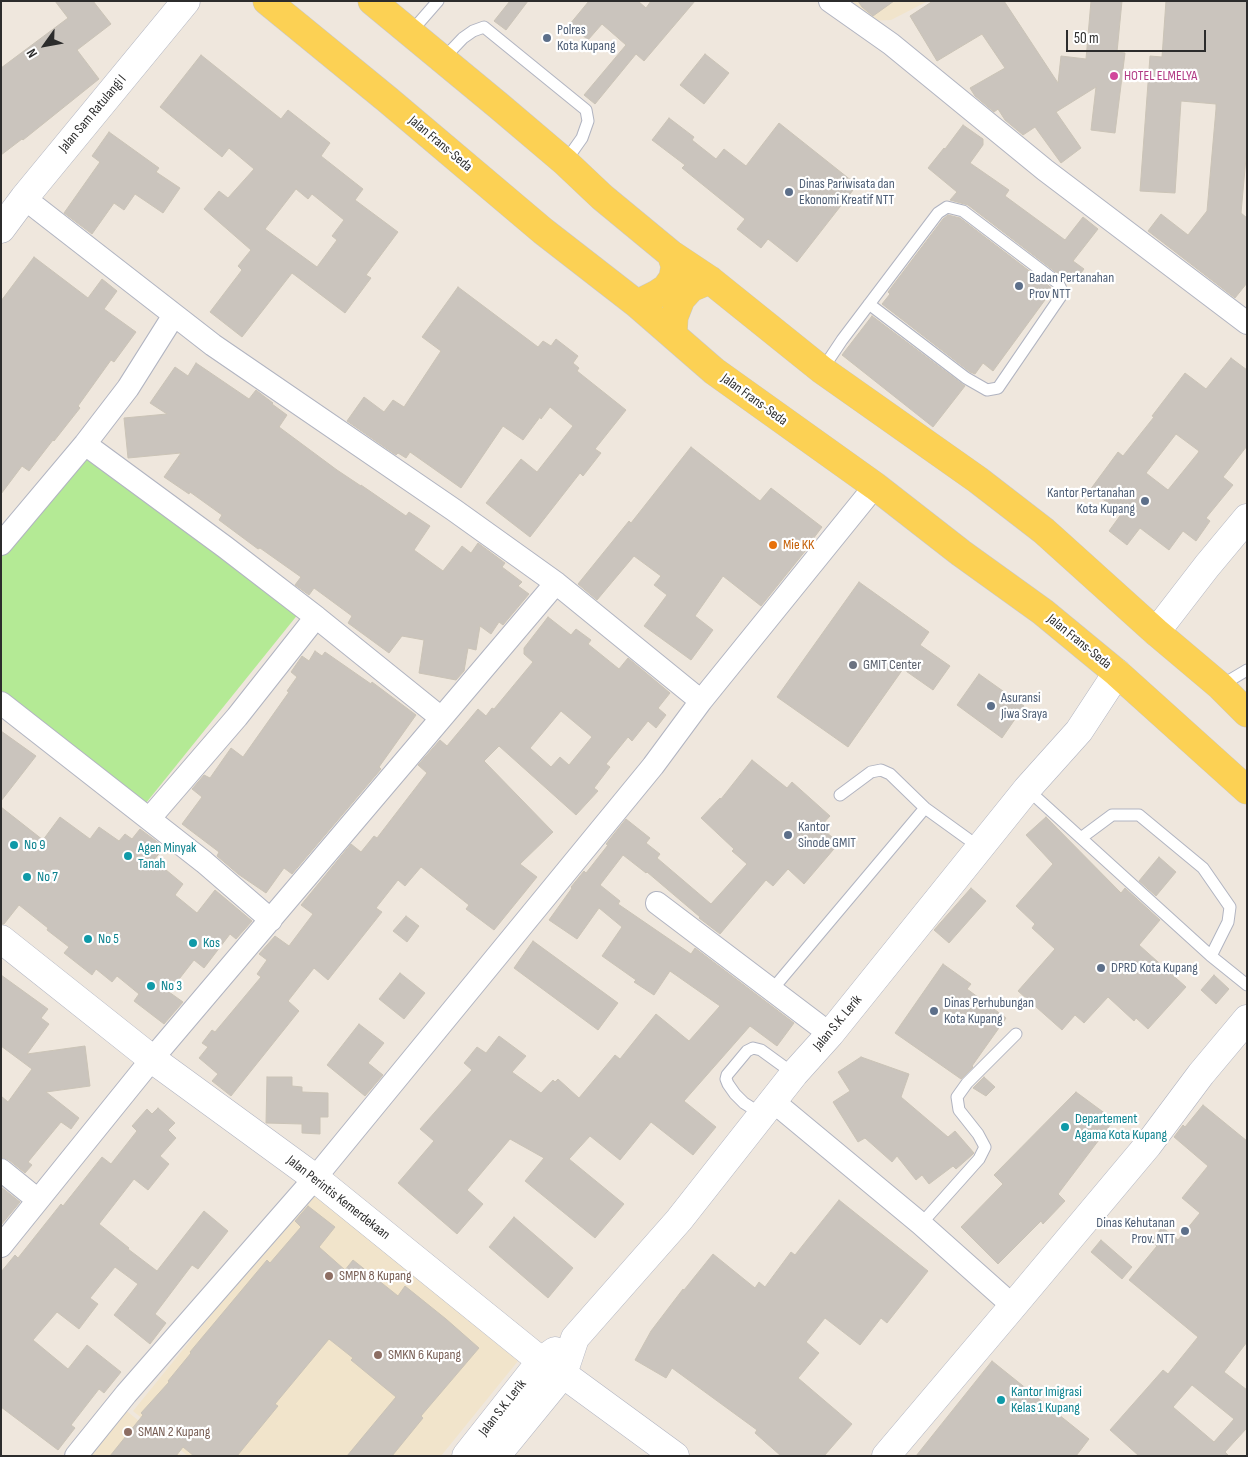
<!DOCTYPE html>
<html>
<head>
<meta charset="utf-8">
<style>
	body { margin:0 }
	#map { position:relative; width:1248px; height:1457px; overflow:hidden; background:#efe7dd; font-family:"Sofia Sans Condensed",sans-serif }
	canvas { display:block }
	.frame { position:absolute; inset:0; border:2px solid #2c2c2c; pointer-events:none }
	.north { position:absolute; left:20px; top:20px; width:50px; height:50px; -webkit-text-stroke:4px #fff; paint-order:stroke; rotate:238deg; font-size:14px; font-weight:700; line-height:20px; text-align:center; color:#2c2c2c }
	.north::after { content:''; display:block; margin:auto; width:18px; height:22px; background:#2c2c2c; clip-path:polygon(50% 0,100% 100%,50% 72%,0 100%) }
	.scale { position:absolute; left:1066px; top:30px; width:140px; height:22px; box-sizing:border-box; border:2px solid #2c2c2c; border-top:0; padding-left:6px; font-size:15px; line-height:18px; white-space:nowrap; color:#2c2c2c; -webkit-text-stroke:4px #fff; paint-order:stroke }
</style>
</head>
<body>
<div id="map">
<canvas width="1248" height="1457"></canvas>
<div class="frame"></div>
<div class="north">N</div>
<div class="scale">50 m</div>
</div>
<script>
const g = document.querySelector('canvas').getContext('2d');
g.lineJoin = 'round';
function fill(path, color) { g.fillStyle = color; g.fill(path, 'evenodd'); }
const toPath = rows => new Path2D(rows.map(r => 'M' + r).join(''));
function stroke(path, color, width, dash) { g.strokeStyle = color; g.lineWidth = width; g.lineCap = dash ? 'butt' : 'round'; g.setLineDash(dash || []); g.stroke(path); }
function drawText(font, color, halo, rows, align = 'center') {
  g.font = font + ' "Sofia Sans Condensed",sans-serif'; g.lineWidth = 4.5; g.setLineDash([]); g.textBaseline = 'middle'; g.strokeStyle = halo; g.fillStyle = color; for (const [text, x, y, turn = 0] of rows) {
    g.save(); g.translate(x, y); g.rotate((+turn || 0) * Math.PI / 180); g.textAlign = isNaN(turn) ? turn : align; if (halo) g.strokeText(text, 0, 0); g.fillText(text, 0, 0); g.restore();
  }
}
fill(toPath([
	[844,1,928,1,891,20,869,21],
	[311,1192,518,1361,441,1456,188,1456,133,1411],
	[123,1408,182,1456,85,1456]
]), '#f1e4cb');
fill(toPath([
	[77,442,303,608,146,803,1,690,1,538]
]), '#b4ea95');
const building = toPath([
	[55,1,93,1,111,24,77,50,99,79,23,140,22,139,1,155,1,68,68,18,55,1],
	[510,1,528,1,506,30,494,21,510,1],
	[589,1,638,1,646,8,651,1,695,1,644,61,636,54,595,104,584,95,626,45,602,24,588,40,570,24,589,1],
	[858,1,894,1,873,16,862,7,858,1],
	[933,1,1004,1,1058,83,1061,56,1086,59,1091,1,1122,1,1117,52,1125,53,1115,133,1091,130,1096,87,1056,112,1081,148,1061,163,1035,127,1023,135,1005,120,998,109,994,112,975,96,970,88,1005,68,982,34,937,61,910,16,933,1],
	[1166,1,1247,1,1247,147,1241,213,1247,218,1247,283,1235,298,1148,231,1161,214,1188,235,1207,211,1216,109,1216,104,1181,101,1175,193,1140,191,1150,56,1162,57,1166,1],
	[705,54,729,73,704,104,680,85,705,54],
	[201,55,281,119,288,110,330,143,321,156,363,189,355,200,398,232,366,275,371,278,345,313,292,273,242,337,210,312,242,270,238,266,251,250,204,209,219,191,228,198,254,169,229,148,222,157,160,107,201,55],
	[296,189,308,199,312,194,344,220,332,236,337,240,317,267,265,229,296,189],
	[669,118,694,137,692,140,716,159,724,149,746,166,779,123,857,185,797,262,768,239,761,248,737,229,745,219,682,168,685,165,652,140,669,118],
	[963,125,983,139,983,145,970,163,1009,190,1005,196,1065,240,1083,217,1098,229,1073,261,1084,269,1075,281,1065,273,1062,277,968,205,950,200,957,192,928,168,944,148,945,149,963,125],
	[109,132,159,168,156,172,180,188,163,213,135,194,124,210,114,203,92,234,64,213,100,162,92,156,109,132],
	[948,215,960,218,1053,289,993,371,983,363,975,374,970,372,882,304,890,294,888,292,943,219,948,215],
	[34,257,88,298,102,279,117,291,104,309,136,332,114,362,111,360,78,406,80,408,54,441,53,440,29,471,22,466,1,494,1,301,34,257],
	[458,287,538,347,543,341,551,346,556,339,578,356,573,363,579,368,577,371,626,410,595,449,601,453,583,476,580,473,530,537,486,503,521,459,537,472,573,426,550,407,541,419,540,417,523,440,503,426,461,488,410,452,406,458,398,453,396,455,347,421,364,397,384,412,393,400,404,407,441,351,422,337,458,287],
	[872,316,965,386,933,427,842,355,872,316],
	[1231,358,1247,370,1247,446,1223,477,1233,485,1206,518,1210,521,1196,541,1183,531,1169,550,1140,528,1127,545,1109,531,1122,513,1090,490,1118,452,1123,456,1154,417,1152,416,1185,373,1206,389,1231,358],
	[1176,434,1199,451,1198,453,1168,490,1146,473,1176,434],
	[196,363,249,399,256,390,265,397,273,403,272,404,287,415,279,427,337,470,361,486,361,485,406,516,409,512,430,526,414,550,443,571,462,546,471,553,478,543,505,563,502,567,522,582,518,586,529,594,503,625,499,622,491,634,480,626,476,650,468,648,464,671,456,680,419,673,424,640,402,636,389,653,348,623,352,616,314,588,309,595,295,585,301,577,260,548,258,549,219,520,222,515,190,492,189,494,164,477,181,453,128,458,124,418,167,414,150,403,175,367,188,376,196,363],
	[691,447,760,501,771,488,822,527,813,539,814,540,761,606,723,576,695,616,713,630,691,660,644,626,667,595,654,585,661,576,634,556,597,600,578,584,629,521,631,523,691,447],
	[859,582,929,632,920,645,950,666,933,690,903,669,848,747,777,697,859,582],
	[548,617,571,635,576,629,591,640,588,644,619,669,628,658,670,693,658,708,666,715,656,728,648,721,632,741,628,737,606,764,610,767,594,788,598,791,576,815,499,746,484,761,553,832,520,864,537,877,494,930,466,909,469,905,421,867,405,886,398,880,376,908,382,912,328,980,314,968,288,1001,299,1011,231,1096,212,1081,218,1074,199,1058,208,1047,202,1043,212,1030,215,1032,261,977,257,974,267,960,259,954,275,936,289,946,313,914,301,905,351,844,361,852,374,836,377,838,427,773,418,765,440,740,447,746,478,709,486,716,492,708,494,709,533,662,524,654,524,648,548,617],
	[561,711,592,737,569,765,560,757,551,767,530,748,561,711],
	[315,651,322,656,325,652,371,684,372,682,416,715,379,767,381,769,292,874,284,868,266,893,238,874,217,856,219,852,182,824,202,797,192,789,204,775,210,778,231,748,243,757,289,692,287,691,297,677,291,672,302,656,309,661,315,651],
	[979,674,1024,706,1002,738,957,705,979,674],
	[1,731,36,756,1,801,1,731],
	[752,760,787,788,792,782,830,816,820,827,839,843,804,884,788,869,773,886,766,880,720,934,699,918,700,917,647,872,646,873,623,855,600,885,620,901,618,904,691,954,695,948,794,1023,777,1046,750,1026,684,1101,716,1127,693,1155,651,1122,620,1160,590,1136,569,1159,624,1204,595,1238,525,1181,544,1158,510,1139,467,1190,483,1204,457,1234,398,1183,434,1141,420,1129,472,1070,464,1063,477,1047,486,1053,499,1036,526,1056,512,1072,541,1093,553,1080,555,1082,558,1079,579,1098,615,1055,620,1059,656,1014,689,1041,720,1006,670,971,654,995,634,982,636,980,602,956,622,927,599,908,577,939,549,920,572,888,571,887,584,871,586,873,608,845,606,844,626,819,650,838,646,843,660,854,657,858,711,904,747,864,732,851,734,849,701,818,720,798,721,799,752,760],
	[1,807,43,840,60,817,90,839,99,827,119,841,125,834,132,839,140,829,164,847,154,860,183,884,175,895,197,913,215,890,252,921,236,939,230,934,204,968,194,960,169,992,183,1002,164,1024,134,1001,139,994,117,976,112,982,96,969,92,975,64,953,69,947,47,930,48,928,19,905,4,924,1,924,1,807],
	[1046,817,1121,893,1125,888,1160,920,1139,945,1186,987,1148,1029,1136,1018,1134,1021,1108,997,1084,1023,1075,1015,1062,1030,1018,991,1055,949,1032,928,1035,924,1016,906,1053,864,1026,835,1046,817],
	[1159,857,1176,872,1156,896,1139,881,1159,857],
	[971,888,986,901,949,943,934,930,971,888],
	[406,916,419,926,407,942,393,931,406,916],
	[533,941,618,1003,598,1030,514,968,533,941],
	[943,964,971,984,967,989,1006,1018,972,1066,973,1067,961,1079,895,1033,943,964],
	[400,973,425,993,404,1019,379,999,400,973],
	[1,975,48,1009,41,1018,49,1024,27,1054,85,1046,90,1086,46,1092,79,1118,71,1129,61,1122,28,1162,32,1165,25,1173,9,1160,1,1157,1,1096,8,1102,32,1069,1,1046,1,975],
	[1214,975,1229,989,1216,1004,1201,990,1214,975],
	[359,1024,384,1043,368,1063,383,1075,365,1096,327,1065,359,1024],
	[861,1057,909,1074,901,1097,948,1137,955,1131,974,1153,972,1155,956,1169,953,1166,929,1184,922,1175,916,1180,897,1156,892,1162,865,1138,858,1142,833,1102,850,1091,838,1072,861,1057],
	[267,1077,292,1077,292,1086,302,1087,302,1092,328,1093,328,1117,320,1117,320,1134,302,1133,302,1124,266,1123,267,1077],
	[984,1077,995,1087,986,1096,973,1088,984,1077],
	[1076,1092,1114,1120,1058,1194,1065,1201,1043,1224,1041,1221,998,1264,961,1227,1003,1184,994,1175,1076,1092],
	[1203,1105,1247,1141,1247,1342,1224,1372,1247,1390,1247,1429,1246,1429,1225,1452,1229,1456,1139,1456,1110,1430,1163,1370,1168,1374,1198,1337,1129,1280,1157,1246,1151,1241,1162,1227,1178,1240,1200,1213,1182,1198,1208,1166,1174,1137,1183,1125,1185,1127,1203,1105],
	[1192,1385,1234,1419,1214,1442,1173,1407,1192,1385],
	[158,1108,175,1123,168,1130,176,1138,160,1156,169,1164,148,1190,134,1179,99,1224,129,1248,128,1249,157,1271,204,1211,228,1231,198,1269,192,1265,155,1314,166,1323,150,1344,114,1315,138,1284,115,1267,90,1298,98,1304,79,1329,57,1312,33,1340,68,1369,87,1345,121,1372,104,1393,99,1389,71,1425,75,1428,58,1450,1,1407,1,1272,15,1255,18,1258,61,1204,63,1206,102,1157,111,1164,137,1131,132,1126,147,1109,152,1114,158,1108],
	[1,1187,20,1202,1,1225,1,1187],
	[839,1200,928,1271,887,1323,881,1318,860,1345,825,1318,806,1342,819,1353,798,1378,852,1424,824,1456,781,1456,755,1433,757,1430,672,1368,666,1378,635,1360,651,1331,683,1289,684,1290,713,1254,755,1288,759,1282,765,1287,791,1252,795,1255,839,1200],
	[308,1206,335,1227,319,1247,345,1270,353,1260,398,1296,405,1286,446,1319,479,1348,421,1416,423,1418,392,1456,347,1456,396,1397,351,1360,353,1358,329,1339,275,1404,278,1406,237,1456,194,1456,183,1447,176,1456,110,1456,143,1415,141,1413,169,1382,168,1381,191,1353,190,1352,267,1260,270,1263,301,1227,295,1221,308,1206],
	[514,1217,573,1268,548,1298,489,1247,514,1217],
	[1101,1240,1132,1267,1122,1279,1091,1252,1101,1240],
	[992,1361,1089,1439,1076,1456,916,1456,992,1361]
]);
fill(building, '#cac4bd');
stroke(building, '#cac3b6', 1);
const lane = toPath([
	[410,33,438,1],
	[443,59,463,38,473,31,484,27,586,110,588,121,582,138,565,162],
	[822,370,842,340,938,213,947,207,963,211,1058,283,1063,293,998,388,987,390,966,378,869,304],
	[1220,686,1247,670],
	[1027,789,1211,956,1247,985],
	[840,795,871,772,881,770,890,774,925,808,979,847],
	[1081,838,1112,815,1139,815,1203,868,1230,907,1228,922,1211,956],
	[771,991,925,808],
	[763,1115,744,1103,735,1094,728,1084,726,1079,727,1075,747,1051,753,1048,761,1050,794,1074],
	[921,1224,979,1159,985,1147,978,1134,959,1110,957,1097,967,1083,1016,1034]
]);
const street = toPath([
	[830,1,891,44,1045,170,1247,323],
	[85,444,225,547,316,617,440,717],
	[1,544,85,444,128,388,174,315],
	[701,701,875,486],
	[1,703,204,862,271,920],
	[149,819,237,717,316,617],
	[657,903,830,1034],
	[774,1102,921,1224,1013,1306],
	[1,1170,38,1200],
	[1,1246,152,1059,556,583,454,510,213,345,24,198],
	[76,1456,126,1394,315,1178,653,766,701,701,556,583]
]);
const secondary = toPath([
	[1,229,24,198,186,1],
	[1156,632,1207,566,1247,518],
	[1,939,152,1059,315,1178,541,1361,563,1374,675,1456],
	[466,1456,541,1361,555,1351],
	[496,1456,563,1374,575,1338,679,1220,794,1074,830,1034,1027,789,1079,731,1117,673],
	[886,1456,1013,1306,1148,1145,1201,1074,1247,1019]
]);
const primary = toPath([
	[267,1,388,100,543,231,637,304,714,371,875,486,961,553,1043,612,1117,673,1247,790],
	[372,1,499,106,565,162,602,197,671,254,710,280,822,370,978,480,1044,531,1156,632,1220,686,1247,713],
	[637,304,657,294,666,288,673,278,675,266,671,254],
	[673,334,674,317,681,299,691,288,710,280]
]);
stroke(lane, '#b1b4c1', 13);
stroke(street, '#b1b4c1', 24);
stroke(secondary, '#b1b4c1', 29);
stroke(primary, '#c8c8c8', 29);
stroke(lane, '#fff', 11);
stroke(street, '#fff', 22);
stroke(secondary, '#fff', 28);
stroke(primary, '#fcd154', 28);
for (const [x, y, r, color] of [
	[547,38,5,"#5c6f8a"],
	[1114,76,5,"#d1479c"],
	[789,192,5,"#5c6f8a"],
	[1019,286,5,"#5c6f8a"],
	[1145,501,5,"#5c6f8a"],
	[773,545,5,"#e8710a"],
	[853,665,5,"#6b7280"],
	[991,706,5,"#5c6f8a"],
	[788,835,5,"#5c6f8a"],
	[14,845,5,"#0f9aa8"],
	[128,856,5,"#0f9aa8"],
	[27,877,5,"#0f9aa8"],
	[88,939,5,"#0f9aa8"],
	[193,943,5,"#0f9aa8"],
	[1101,968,5,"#5c6f8a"],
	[151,986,5,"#0f9aa8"],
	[934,1011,5,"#5c6f8a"],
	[1065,1127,5,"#0f9aa8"],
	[1185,1231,5,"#5c6f8a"],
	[329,1276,5,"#8d6e63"],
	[378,1355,5,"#8d6e63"],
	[1001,1400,5,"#0f9aa8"],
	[128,1432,5,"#8d6e63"]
]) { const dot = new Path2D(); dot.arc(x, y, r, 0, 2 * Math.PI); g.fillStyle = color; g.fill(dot); stroke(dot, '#fff', 2); }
drawText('14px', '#4e5e75', '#fff', [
	["Polres",557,30],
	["Kota Kupang",557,46],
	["Dinas Pariwisata dan",799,184],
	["Ekonomi Kreatif NTT",799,200],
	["Badan Pertanahan",1029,278],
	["Prov NTT",1029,294],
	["Kantor Pertanahan",1135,493,"right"],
	["Kota Kupang",1135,509,"right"],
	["Asuransi",1001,698],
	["Jiwa Sraya",1001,714],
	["Kantor",798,827],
	["Sinode GMIT",798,843],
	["DPRD Kota Kupang",1111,968],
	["Dinas Perhubungan",944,1003],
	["Kota Kupang",944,1019],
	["Dinas Kehutanan",1175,1223,"right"],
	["Prov. NTT",1175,1239,"right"]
], 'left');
drawText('14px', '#b23c85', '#fff', [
	["HOTEL ELMELYA",1124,76]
], 'left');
drawText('14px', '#2c2c2c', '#fff', [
	["Jalan Sam Ratulangi I",93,114,-50],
	["Jalan Frans-Seda",440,144,40],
	["Jalan Frans-Seda",754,400,36],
	["Jalan Frans-Seda",1079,642,39],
	["Jalan S.K. Lerik",838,1023,-50],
	["Jalan Perintis Kemerdekaan",338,1198,38],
	["Jalan S.K. Lerik",503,1408,-52]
]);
drawText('14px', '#c56008', '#fff', [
	["Mie KK",783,545]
], 'left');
drawText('14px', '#5b616d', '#fff', [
	["GMIT Center",863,665]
], 'left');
drawText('14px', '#0d838f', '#fff', [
	["No 9",24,845],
	["Agen Minyak",138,848],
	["Tanah",138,864],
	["No 7",37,877],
	["No 5",98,939],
	["Kos",203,943],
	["No 3",161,986],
	["Departement",1075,1119],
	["Agama Kota Kupang",1075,1135],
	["Kantor Imigrasi",1011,1392],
	["Kelas 1 Kupang",1011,1408]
], 'left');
drawText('14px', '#785e54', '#fff', [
	["SMPN 8 Kupang",339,1276],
	["SMKN 6 Kupang",388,1355],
	["SMAN 2 Kupang",138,1432]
], 'left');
</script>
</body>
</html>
